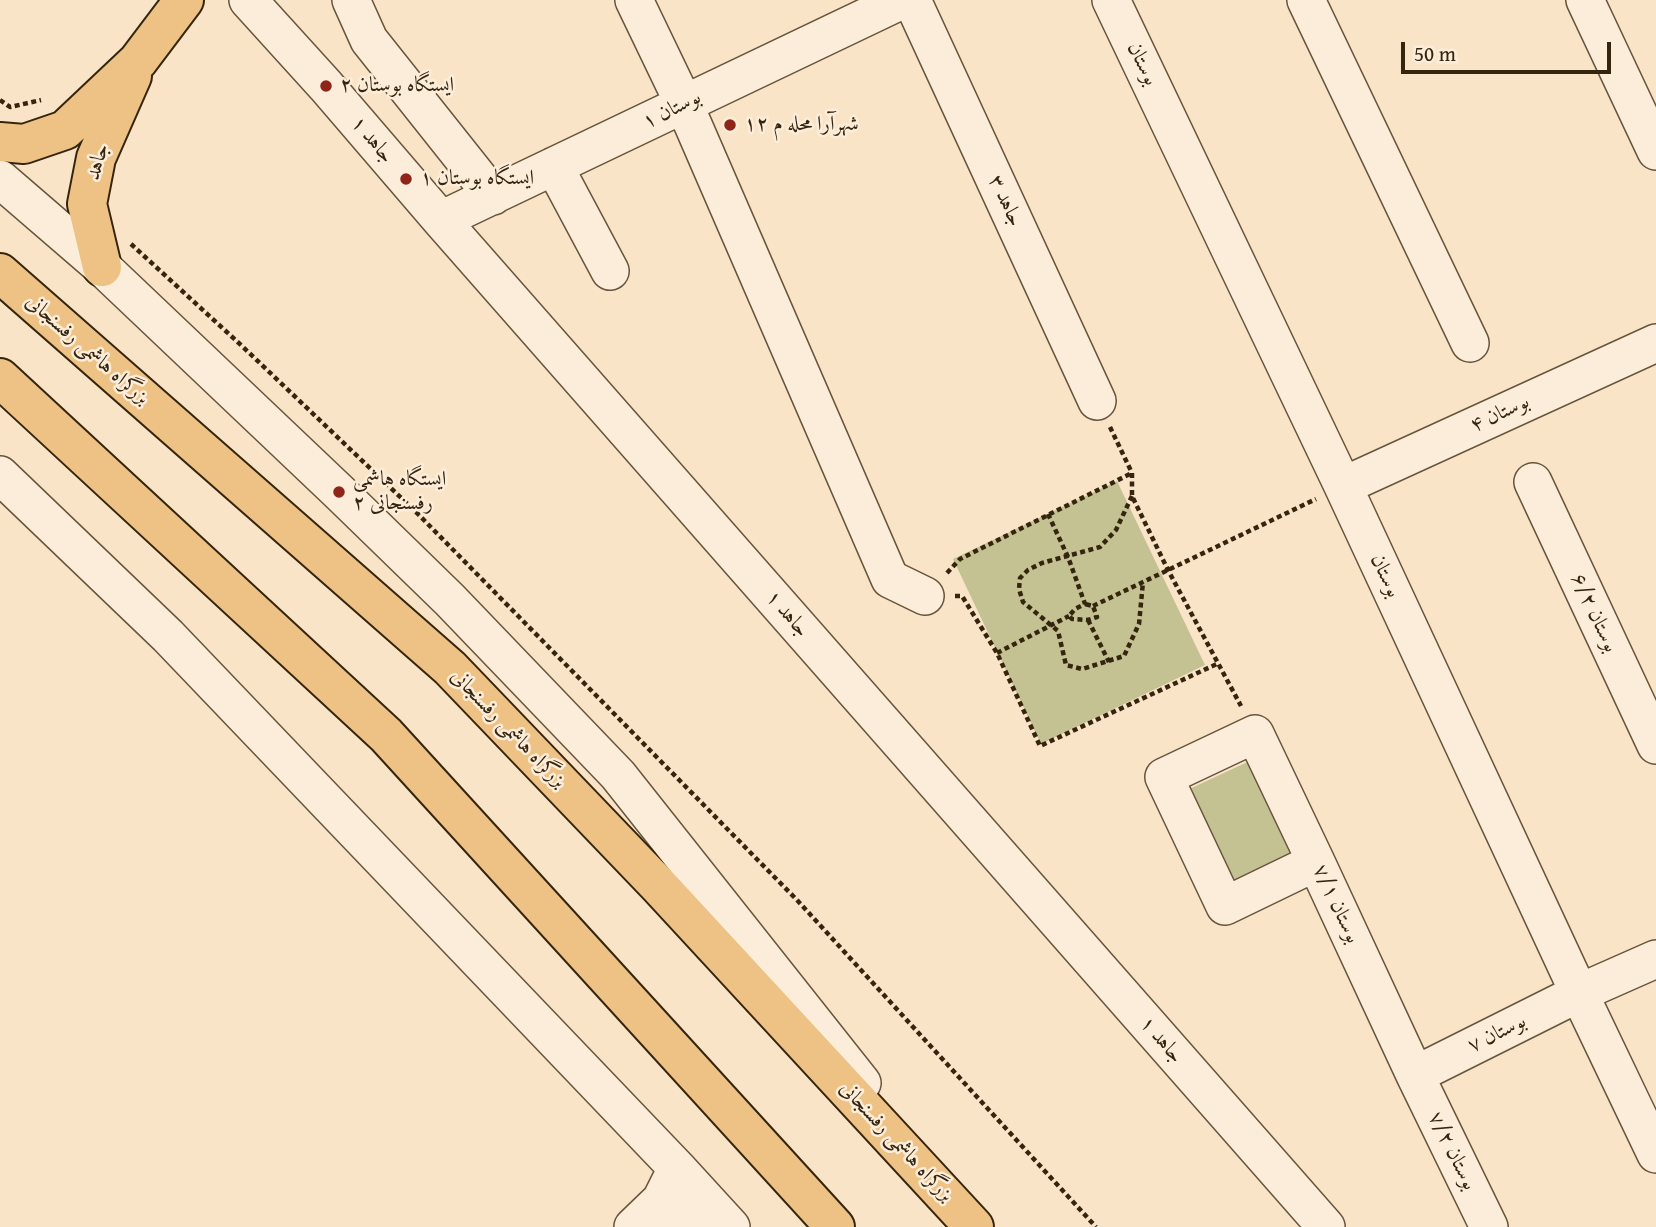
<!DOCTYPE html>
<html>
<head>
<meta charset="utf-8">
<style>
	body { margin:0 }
	#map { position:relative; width:1656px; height:1227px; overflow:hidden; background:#fae4c8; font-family:"Gentium Book Plus",serif }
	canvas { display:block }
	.scale { position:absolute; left:1401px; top:42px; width:210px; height:32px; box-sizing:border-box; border:4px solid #35250e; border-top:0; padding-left:9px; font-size:21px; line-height:24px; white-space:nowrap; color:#35250e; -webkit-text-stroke:5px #fceddb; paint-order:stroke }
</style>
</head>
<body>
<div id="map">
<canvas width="1656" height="1227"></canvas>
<div class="scale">50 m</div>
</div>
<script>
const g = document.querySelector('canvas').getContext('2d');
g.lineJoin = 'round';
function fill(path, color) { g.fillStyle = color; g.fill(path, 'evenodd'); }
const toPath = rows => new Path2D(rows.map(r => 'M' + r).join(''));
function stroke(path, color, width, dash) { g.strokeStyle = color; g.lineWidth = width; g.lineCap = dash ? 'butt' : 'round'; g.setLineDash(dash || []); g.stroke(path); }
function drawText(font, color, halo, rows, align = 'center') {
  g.font = font + ' "Gentium Book Plus",Amiri,serif'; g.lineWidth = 5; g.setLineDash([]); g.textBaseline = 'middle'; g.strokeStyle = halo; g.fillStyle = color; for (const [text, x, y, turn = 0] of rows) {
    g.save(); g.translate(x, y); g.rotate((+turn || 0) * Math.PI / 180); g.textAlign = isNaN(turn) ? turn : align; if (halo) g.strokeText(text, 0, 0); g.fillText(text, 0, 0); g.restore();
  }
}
fill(toPath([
	[1117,481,1205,665,1041,744,953,559],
	[1254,759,1298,854,1229,886,1185,791]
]), '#c4c292');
const minor = toPath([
	[248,0,326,86,441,220,1326,1227],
	[351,0,369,40,493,196],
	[634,0,684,104,890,579,925,596],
	[912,0,1097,401],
	[1111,0,1343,486,1579,993,1656,1154],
	[1306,0,1470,343],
	[1585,0,1656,151],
	[554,166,610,271],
	[0,179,102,267,339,492,450,600,618,775,862,1083],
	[441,220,902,0],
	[0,475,168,636,677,1168,731,1227],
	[1533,482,1656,745],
	[1343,486,1656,343],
	[1316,862,1225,906,1164,777,1255,734,1316,862,1415,1075,1489,1227],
	[1415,1075,1579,993,1656,959],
	[633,1227,661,1200,677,1168],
	[673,1227,682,1218,715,1211]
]);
const major = toPath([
	[0,142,24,144,65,130,138,61,184,0],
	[102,267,87,204,96,158,132,76]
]);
const highway = toPath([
	[0,273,450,668,659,886,974,1227],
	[0,378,386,735,835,1227]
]);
stroke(minor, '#66553c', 40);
stroke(major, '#35250e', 42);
stroke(highway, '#35250e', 42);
stroke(toPath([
	[0,100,10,107,41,100],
	[131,244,242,346,417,513,797,900,1096,1227],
	[1110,427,1132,473,1132,496,1168,570,1241,706],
	[1132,496,1116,530,1100,547,1042,563,1028,570,1020,578,1019,589,1023,602,1058,631,1066,665,1082,669,1124,656,1139,624,1143,582],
	[1048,514,1068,557,1085,604,1075,609,1069,616,1072,619,1088,620,1097,617,1093,606,1085,604],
	[947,573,960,559,1132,473],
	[955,596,962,596,997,653,1040,746,1219,663],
	[1093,606,1316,499],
	[1088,620,1109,662],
	[997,653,1069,616]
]), '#35250e', 4.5, [5, 3.5]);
stroke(minor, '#fceddb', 37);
stroke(major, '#edc284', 38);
stroke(highway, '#edc284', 38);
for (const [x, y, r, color] of [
	[326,86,7,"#8f2418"],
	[730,125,7,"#8f2418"],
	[406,179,7,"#8f2418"],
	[339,492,7,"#8f2418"]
]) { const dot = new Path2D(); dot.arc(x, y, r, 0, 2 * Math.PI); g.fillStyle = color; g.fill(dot); stroke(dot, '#fceddb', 2.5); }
drawText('21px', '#35250e', '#fceddb', [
	["بوستان",1142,64,64],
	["بوستان ۱",672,110,-26],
	["جاهد ۱",372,140,50],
	["جاهد",98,162,-74],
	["جاهد ۳",1005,201,65],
	["بزرگراه هاشمی رفسنجانی",87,350,41],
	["بوستان ۴",1500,414,-25],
	["بوستان",1385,576,65],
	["بوستان ۶/۲",1594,613,65],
	["جاهد ۱",787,614,49],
	["بزرگراه هاشمی رفسنجانی",508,729,46],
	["بوستان ۷/۱",1336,904,65],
	["بوستان ۷",1497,1034,-26],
	["جاهد ۱",1161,1040,49],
	["بزرگراه هاشمی رفسنجانی",896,1142,47],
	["بوستان ۷/۲",1452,1151,64]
]);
drawText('21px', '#35250e', '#fceddb', [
	["ایستگاه بوستان ۲",340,86],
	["شهرآرا محله م ۱۲",744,125],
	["ایستگاه بوستان ۱",420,179],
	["ایستگاه هاشمی",353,480],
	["رفسنجانی ۲",353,504]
], 'left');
</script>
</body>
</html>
